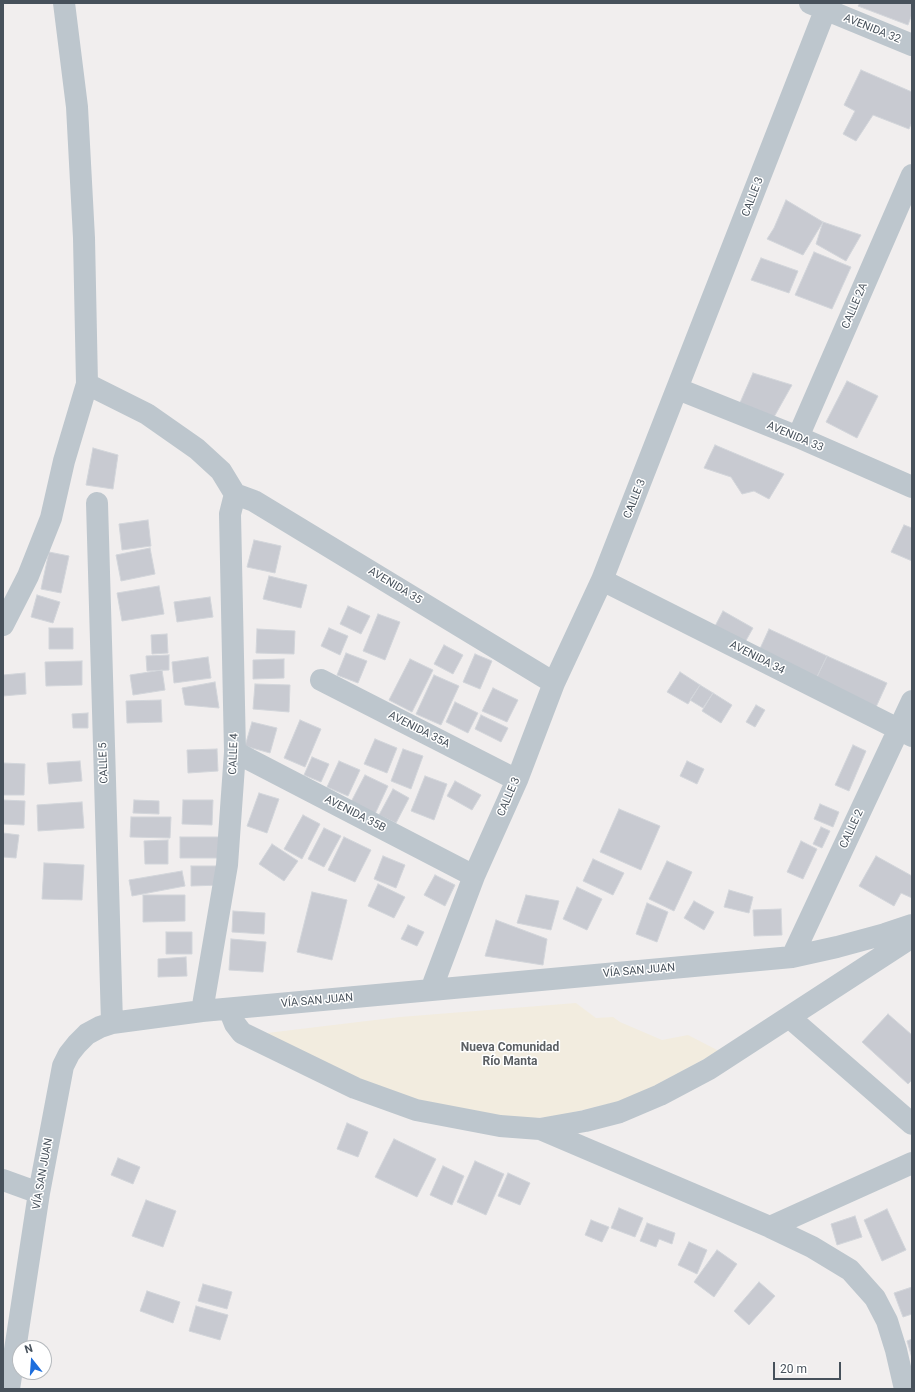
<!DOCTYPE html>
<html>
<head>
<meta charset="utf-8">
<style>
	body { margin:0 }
	#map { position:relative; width:915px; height:1392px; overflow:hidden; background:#f1eeee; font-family:Roboto,sans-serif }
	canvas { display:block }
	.frame { position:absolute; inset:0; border:4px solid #47515b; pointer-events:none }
	.north { position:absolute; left:12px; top:1340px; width:40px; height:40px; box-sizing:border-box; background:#fff; border:1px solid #b5b9bd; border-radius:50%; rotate:343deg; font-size:11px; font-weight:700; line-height:16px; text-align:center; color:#47515b }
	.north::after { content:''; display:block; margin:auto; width:14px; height:18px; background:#1d6edd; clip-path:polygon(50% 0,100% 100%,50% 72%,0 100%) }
	.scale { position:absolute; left:773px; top:1362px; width:68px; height:18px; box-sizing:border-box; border:2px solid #47515b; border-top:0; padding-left:5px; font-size:12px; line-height:14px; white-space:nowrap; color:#47515b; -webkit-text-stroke:3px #fff; paint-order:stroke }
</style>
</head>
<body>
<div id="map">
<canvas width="915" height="1392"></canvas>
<div class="frame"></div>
<div class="north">N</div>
<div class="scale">20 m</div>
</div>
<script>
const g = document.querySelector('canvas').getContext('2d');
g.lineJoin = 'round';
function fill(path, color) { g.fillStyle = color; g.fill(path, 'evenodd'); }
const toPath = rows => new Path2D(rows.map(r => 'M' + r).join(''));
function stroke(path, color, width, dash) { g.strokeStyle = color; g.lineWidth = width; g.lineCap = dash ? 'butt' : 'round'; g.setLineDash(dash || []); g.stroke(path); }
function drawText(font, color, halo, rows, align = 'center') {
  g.font = font + ' Roboto,sans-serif'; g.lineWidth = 3; g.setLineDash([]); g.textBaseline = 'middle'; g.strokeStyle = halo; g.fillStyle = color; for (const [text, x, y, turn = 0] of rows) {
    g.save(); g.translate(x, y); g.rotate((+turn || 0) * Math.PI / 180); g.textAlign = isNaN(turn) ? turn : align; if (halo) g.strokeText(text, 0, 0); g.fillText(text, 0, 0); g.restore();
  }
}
fill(toPath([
	[576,1003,596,1018,613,1017,620,1022,662,1040,688,1035,719,1051,630,1099,553,1117,491,1120,420,1106,294,1053,267,1033,400,1017]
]), '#f2ecdf');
const building = toPath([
	[860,3,912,3,912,14,908,25,858,6,860,3],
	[861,70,912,92,912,122,909,129,873,115,856,141,843,134,855,111,844,105,861,70],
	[786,200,823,222,803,255,767,239,774,228,786,200],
	[823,222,861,235,846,261,816,244,823,222],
	[814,252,851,267,832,309,795,295,814,252],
	[761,258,798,271,789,293,751,280,761,258],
	[753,373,792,385,774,417,739,405,753,373],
	[847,381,878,396,857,438,826,422,847,381],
	[715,445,784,474,769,499,754,491,742,494,731,477,704,468,715,445],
	[93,448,118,455,113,489,86,485,93,448],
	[148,520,151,546,122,550,119,524,148,520],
	[904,525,912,528,912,561,891,552,904,525],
	[254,540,281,546,275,573,247,567,254,540],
	[150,548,155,574,121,581,116,555,150,548],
	[49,552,69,556,61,593,41,589,49,552],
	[269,576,307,585,301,608,263,599,269,576],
	[159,586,164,614,122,621,117,593,159,586],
	[37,595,60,602,53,623,31,617,37,595],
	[210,597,213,617,177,622,174,602,210,597],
	[348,606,370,616,361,634,340,624,348,606],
	[723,611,753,628,744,644,714,628,723,611],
	[378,614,400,622,385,660,363,651,378,614],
	[49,628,73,628,73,649,49,649,49,628],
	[329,628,348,636,340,655,321,646,329,628],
	[257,629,295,631,294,654,256,653,257,629],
	[769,629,827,656,816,679,758,653,769,629],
	[167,634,168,653,152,654,151,635,167,634],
	[444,645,463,655,453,674,434,664,444,645],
	[346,653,367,661,358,683,337,675,346,653],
	[475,654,492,661,480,689,463,682,475,654],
	[169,655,169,670,147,671,146,656,169,655],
	[827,656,887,683,876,707,816,679,827,656],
	[208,657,211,678,174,683,172,662,208,657],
	[284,659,284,678,253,679,253,660,284,659],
	[410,659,433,670,412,712,389,700,410,659],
	[82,661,82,685,46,686,45,662,82,661],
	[162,670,165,690,133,695,130,675,162,670],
	[680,672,700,685,688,704,667,692,680,672],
	[25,673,26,694,3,696,3,675,25,673],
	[434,675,459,686,441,725,416,714,434,675],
	[215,682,219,708,185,705,182,688,215,682],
	[255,684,290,685,289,712,253,709,255,684],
	[700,685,713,693,703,708,690,700,700,685],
	[493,688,518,700,507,722,482,711,493,688],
	[713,693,732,705,721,723,702,711,713,693],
	[161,700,162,722,127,723,126,701,161,700],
	[455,702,478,713,468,733,446,722,455,702],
	[756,705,765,710,755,727,746,722,756,705],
	[88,713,88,728,73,728,72,714,88,713],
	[481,715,508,728,501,742,475,729,481,715],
	[300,720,321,729,305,767,284,758,300,720],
	[252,722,277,728,270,753,245,746,252,722],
	[375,739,397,748,387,773,364,764,375,739],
	[853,745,866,751,849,791,835,785,853,745],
	[217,749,218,771,188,773,187,750,217,749],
	[403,749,423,756,411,789,391,781,403,749],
	[312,757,329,764,321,782,304,775,312,757],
	[80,761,82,781,49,784,47,763,80,761],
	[339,761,360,770,348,796,327,787,339,761],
	[687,761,704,769,697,784,680,776,687,761],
	[3,763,25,764,24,795,3,795,3,763],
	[365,775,388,786,375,814,351,802,365,775],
	[425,776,447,784,434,820,411,811,425,776],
	[455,781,481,795,472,810,447,796,455,781],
	[393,789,409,798,396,823,379,815,393,789],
	[259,793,279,799,267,833,247,826,259,793],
	[3,800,25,801,24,825,3,824,3,800],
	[134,800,159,801,159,814,133,813,134,800],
	[183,800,213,800,212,825,182,824,183,800],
	[82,802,84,828,38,831,37,805,82,802],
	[820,804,839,812,833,827,814,819,820,804],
	[619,809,660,826,641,870,600,852,619,809],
	[303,815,320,824,302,859,284,849,303,815],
	[131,817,171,817,170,838,130,837,131,817],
	[821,827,830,831,822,848,813,844,821,827],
	[324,828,341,836,324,867,308,859,324,828],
	[3,833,19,835,16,858,3,857,3,833],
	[180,837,224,837,224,858,180,858,180,837],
	[344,837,371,850,355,882,328,870,344,837],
	[168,840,168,864,145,864,144,841,168,840],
	[801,841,817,849,803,879,787,872,801,841],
	[272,844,298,861,284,881,259,864,272,844],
	[383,856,405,865,396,888,374,879,383,856],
	[876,856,912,876,912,898,901,893,894,906,859,886,876,856],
	[593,859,624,873,613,895,583,881,593,859],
	[667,861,692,872,674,911,649,899,667,861],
	[44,863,84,865,82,900,42,899,44,863],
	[191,866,220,866,221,885,191,886,191,866],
	[182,871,185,886,132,896,129,880,182,871],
	[435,875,455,885,445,906,424,895,435,875],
	[378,884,405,897,394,918,368,906,378,884],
	[577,887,602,899,587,930,563,919,577,887],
	[729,890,753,897,749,913,724,907,729,890],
	[312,892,347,900,332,960,297,952,312,892],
	[143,895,185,895,185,921,143,922,143,895],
	[526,895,559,901,551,930,517,923,526,895],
	[694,901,714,912,704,930,684,918,694,901],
	[647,903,668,912,657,942,636,934,647,903],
	[781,909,782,935,754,936,753,910,781,909],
	[233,911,265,913,264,934,232,932,233,911],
	[496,920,547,939,543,965,485,956,496,920],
	[408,925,424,932,417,946,401,939,408,925],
	[166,932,192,932,192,954,166,954,166,932],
	[231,939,266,942,263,972,229,970,231,939],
	[186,957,187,976,158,977,158,959,186,957],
	[888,1014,912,1035,912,1080,908,1084,862,1042,888,1014],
	[347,1123,368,1132,358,1157,337,1149,347,1123],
	[394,1139,436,1159,417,1197,375,1177,394,1139],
	[118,1158,140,1167,133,1184,111,1175,118,1158],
	[475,1161,504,1174,486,1215,457,1202,475,1161],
	[443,1166,464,1176,452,1205,430,1195,443,1166],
	[508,1173,530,1183,520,1205,498,1196,508,1173],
	[146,1200,176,1211,163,1247,132,1236,146,1200],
	[619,1208,643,1218,635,1237,611,1228,619,1208],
	[887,1209,906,1250,882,1261,864,1220,887,1209],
	[855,1216,862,1237,837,1245,831,1224,855,1216],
	[591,1220,609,1227,602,1242,585,1235,591,1220],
	[647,1223,675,1233,672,1244,659,1239,656,1247,640,1241,647,1223],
	[689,1242,707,1250,697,1274,678,1265,689,1242],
	[717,1250,737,1264,714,1297,694,1282,717,1250],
	[759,1282,775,1296,749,1325,734,1311,759,1282],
	[203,1284,232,1292,227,1309,198,1301,203,1284],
	[912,1287,912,1314,903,1317,894,1293,912,1287],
	[147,1291,180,1302,173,1323,140,1311,147,1291],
	[196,1306,228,1315,220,1340,189,1331,196,1306],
	[912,1339,912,1358,907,1341,912,1339]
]);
fill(building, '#c8cad1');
stroke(building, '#d2d5da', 1);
stroke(toPath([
	[810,3,912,45],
	[87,384,147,414,197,449,221,471,235,494],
	[678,389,798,437,912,487],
	[798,437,912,175],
	[235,494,254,501,554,683],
	[97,503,112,1023],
	[602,580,912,736],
	[3,625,28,576,51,518,64,461,87,384,84,238,77,107,64,3],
	[321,680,517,780],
	[235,752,474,876],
	[792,957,912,701],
	[431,990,474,876,517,780,554,683,602,580,828,3],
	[229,1009,235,1024,242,1033,355,1088,416,1110,500,1126,540,1129,585,1121,620,1112,660,1095,709,1069,912,937],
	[202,1011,227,865,235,752,230,514,235,494],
	[789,1017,912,1124],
	[540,1129,770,1227,812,1247,850,1270,875,1298,887,1321,896,1350,905,1389],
	[3,1180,39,1193],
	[770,1227,912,1163],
	[9,1389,39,1193,63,1066,69,1054,77,1044,87,1034,100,1027,112,1023,202,1011,792,957,837,947,885,934,912,925]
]), '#bdc6cd', 22);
drawText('11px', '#47515b', '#fff', [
	["AVENIDA 32",872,29,22],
	["CALLE 3",753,197,-69],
	["CALLE 2A",855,306,-67],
	["AVENIDA 33",795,437,23],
	["CALLE 3",635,499,-68],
	["AVENIDA 35",395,586,31],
	["AVENIDA 34",757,658,27],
	["AVENIDA 35A",419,730,27],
	["CALLE 4",234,754,-88],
	["CALLE 5",104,763,-92],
	["CALLE 3",509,797,-67],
	["AVENIDA 35B",355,814,27],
	["CALLE 2",852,829,-65],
	["VÍA SAN JUAN",639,971,-5],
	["VÍA SAN JUAN",317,1001,-5],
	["VÍA SAN JUAN",43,1174,-80]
]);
drawText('bold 12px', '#5b5f63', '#fff', [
	["Nueva Comunidad",510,1048],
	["Río Manta",510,1062]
]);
</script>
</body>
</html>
